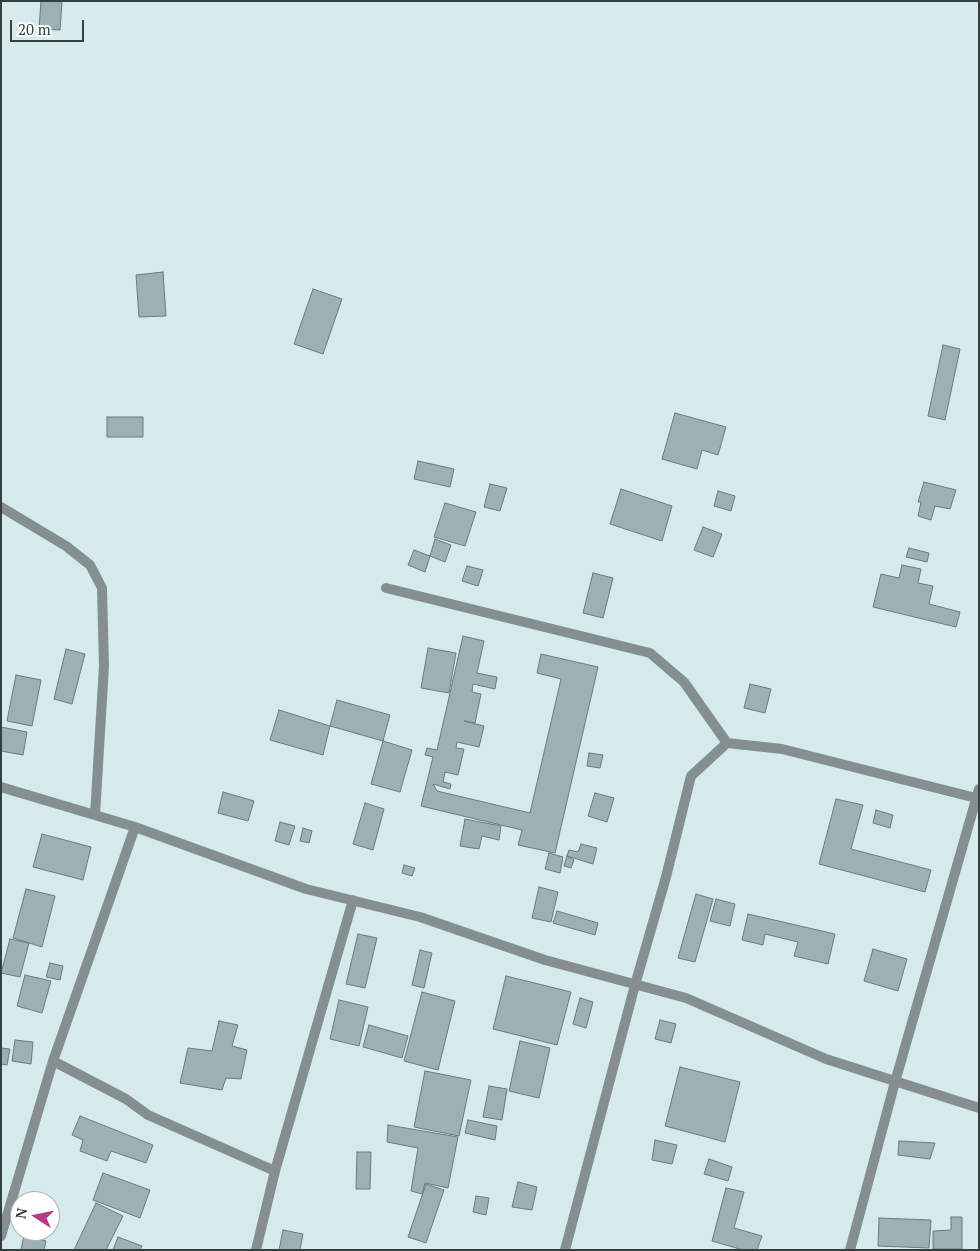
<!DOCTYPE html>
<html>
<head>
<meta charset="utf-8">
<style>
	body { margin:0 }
	#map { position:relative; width:980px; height:1251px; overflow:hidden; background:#d5ebeb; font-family:"PT Serif",serif }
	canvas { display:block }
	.frame { position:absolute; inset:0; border:2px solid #363f3f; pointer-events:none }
	.north { position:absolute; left:10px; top:1191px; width:50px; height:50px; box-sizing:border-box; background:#fff; border:1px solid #afb2b2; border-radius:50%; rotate:281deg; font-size:14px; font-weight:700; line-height:20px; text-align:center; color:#363f3f }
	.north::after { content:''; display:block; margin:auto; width:18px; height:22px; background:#b73987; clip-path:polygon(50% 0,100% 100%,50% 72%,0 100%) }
	.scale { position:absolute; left:10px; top:20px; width:74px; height:22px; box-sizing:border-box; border:2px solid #363f3f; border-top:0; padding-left:6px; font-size:15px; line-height:18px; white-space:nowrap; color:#363f3f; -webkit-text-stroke:4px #fff; paint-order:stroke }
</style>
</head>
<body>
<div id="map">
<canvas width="980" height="1251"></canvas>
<div class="frame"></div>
<div class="north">N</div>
<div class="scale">20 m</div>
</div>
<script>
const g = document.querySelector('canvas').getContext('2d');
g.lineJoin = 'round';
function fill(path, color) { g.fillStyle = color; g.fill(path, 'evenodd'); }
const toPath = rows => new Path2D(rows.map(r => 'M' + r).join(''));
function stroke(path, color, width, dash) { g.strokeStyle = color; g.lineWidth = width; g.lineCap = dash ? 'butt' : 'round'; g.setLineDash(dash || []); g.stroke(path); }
const building = toPath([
	[41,1,62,1,60,30,39,29,41,1],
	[163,272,166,316,139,317,136,275,163,272],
	[313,289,342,299,323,354,294,344,313,289],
	[943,345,960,349,945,420,928,416,943,345],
	[675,413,726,427,718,455,702,450,697,469,662,459,675,413],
	[107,417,143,417,143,437,107,437,107,417],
	[418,461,454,469,450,487,414,479,418,461],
	[924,482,956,490,950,509,935,506,931,520,918,516,921,502,918,502,924,482],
	[490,484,507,488,500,511,484,507,490,484],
	[621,489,672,506,662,541,610,524,621,489],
	[718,491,735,496,731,511,714,506,718,491],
	[445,503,476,512,465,546,434,537,445,503],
	[703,527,722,534,713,557,694,550,703,527],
	[435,539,451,545,445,562,430,556,435,539],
	[909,548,929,553,927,562,906,557,909,548],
	[414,550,430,556,425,572,408,565,414,550],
	[902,565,921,569,918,583,933,586,929,604,960,612,956,627,873,607,881,574,899,578,902,565],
	[467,566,483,570,478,586,462,581,467,566],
	[593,573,613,578,603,618,583,613,593,573],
	[463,636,484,641,477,673,497,677,495,689,473,684,472,692,481,694,475,723,464,721,484,726,479,747,457,742,456,748,464,749,458,775,445,772,443,782,451,784,450,789,433,784,437,791,530,813,561,679,537,673,541,654,598,667,555,853,518,845,522,830,421,806,433,757,425,755,427,748,437,750,463,636],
	[428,648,456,653,449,693,421,688,428,648],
	[66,649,85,654,72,704,54,699,66,649],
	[16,675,41,680,32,726,7,721,16,675],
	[750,684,771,689,765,713,744,708,750,684],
	[337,700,390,715,383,741,330,726,337,700],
	[279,710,330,726,323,755,270,740,279,710],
	[1,727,27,732,23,755,1,751,1,727],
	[383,741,412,750,400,792,371,784,383,741],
	[589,753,603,755,600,768,587,766,589,753],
	[223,792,254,801,248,821,218,813,223,792],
	[595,793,614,798,607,822,588,816,595,793],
	[836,799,863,805,851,849,931,870,925,892,819,864,836,799],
	[365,803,384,809,373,850,353,844,365,803],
	[876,810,893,815,890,828,873,823,876,810],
	[465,819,501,826,499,840,482,836,479,849,460,846,465,819],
	[280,822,295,826,289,845,275,841,280,822],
	[303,828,312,831,309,843,300,841,303,828],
	[42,834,91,847,83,880,33,867,42,834],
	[581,844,597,848,593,864,567,856,569,850,578,852,581,844],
	[549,853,563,857,560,873,545,869,549,853],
	[567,856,574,860,571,868,564,866,567,856],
	[404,865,415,868,412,876,402,873,404,865],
	[539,887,558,892,551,922,532,918,539,887],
	[26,889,55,896,42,947,13,938,26,889],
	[696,894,713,899,695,962,678,958,696,894],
	[716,899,735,904,730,926,710,921,716,899],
	[557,911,598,923,595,935,553,923,557,911],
	[748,914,835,934,828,964,794,956,798,942,765,934,763,945,742,940,748,914],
	[358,934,377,938,365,988,346,984,358,934],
	[10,939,29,943,20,977,1,973,10,939],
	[873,949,907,959,898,991,864,981,873,949],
	[420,950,432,953,424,988,412,985,420,950],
	[50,963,63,966,60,980,46,977,50,963],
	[25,975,51,981,42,1013,17,1006,25,975],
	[506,976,571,992,557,1045,493,1029,506,976],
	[422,992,455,1001,438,1070,404,1061,422,992],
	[580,998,593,1002,586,1028,573,1024,580,998],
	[339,1000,368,1007,359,1046,330,1039,339,1000],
	[660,1020,676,1024,671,1043,655,1039,660,1020],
	[219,1021,238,1025,232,1046,247,1050,241,1079,226,1078,222,1090,180,1083,188,1048,212,1051,219,1021],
	[369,1025,408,1036,402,1058,363,1047,369,1025],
	[15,1040,33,1042,31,1064,12,1061,15,1040],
	[520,1041,550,1048,539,1098,509,1091,520,1041],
	[1,1048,10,1049,7,1065,1,1064,1,1048],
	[680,1067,740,1082,725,1142,665,1126,680,1067],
	[425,1071,471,1080,459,1136,414,1127,425,1071],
	[489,1086,507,1089,502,1120,483,1117,489,1086],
	[80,1116,153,1145,146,1163,111,1151,107,1161,80,1151,83,1140,72,1135,80,1116],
	[468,1120,497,1126,495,1140,465,1133,468,1120],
	[388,1125,458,1137,448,1188,425,1183,422,1194,411,1191,418,1148,387,1142,388,1125],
	[655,1140,677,1145,672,1164,652,1160,655,1140],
	[899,1141,935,1143,930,1159,898,1155,899,1141],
	[357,1152,371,1152,370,1189,356,1189,357,1152],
	[709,1159,732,1167,728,1181,704,1174,709,1159],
	[103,1173,150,1190,140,1218,93,1200,103,1173],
	[518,1182,537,1187,532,1210,512,1207,518,1182],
	[426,1184,444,1190,426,1243,408,1237,426,1184],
	[726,1188,744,1192,734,1228,762,1236,757,1250,743,1250,712,1241,726,1188],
	[476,1196,489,1198,486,1215,473,1212,476,1196],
	[96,1203,123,1216,106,1250,74,1250,96,1203],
	[951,1217,962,1217,962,1249,933,1249,933,1231,951,1230,951,1217],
	[879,1218,931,1220,929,1248,878,1246,879,1218],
	[283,1230,303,1234,300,1250,279,1250,283,1230],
	[24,1235,46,1241,44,1250,21,1250,24,1235],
	[118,1237,142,1246,140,1250,113,1250,118,1237]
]);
fill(building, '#9cb1b1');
stroke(building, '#687c7c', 1);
stroke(toPath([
	[1,507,66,546,90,565,102,588,104,666,95,815],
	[386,588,650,653,684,682,727,743],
	[1,787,135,827,306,889,420,917,545,960,686,998,826,1059,979,1108],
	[53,1061,126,1099,148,1115,275,1171,256,1250],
	[275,1171,353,900],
	[1,1236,53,1061,135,827],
	[565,1250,635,985,666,877,691,776,727,743,782,749,976,798],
	[850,1250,895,1082,979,789]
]), '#868f8f', 10);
</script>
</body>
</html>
